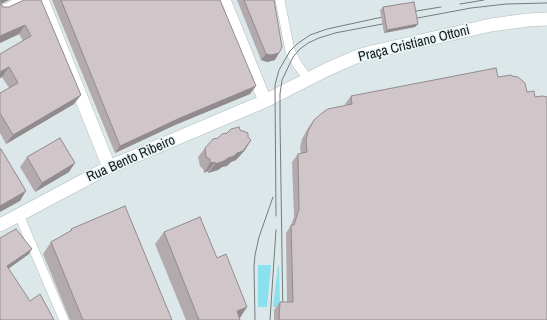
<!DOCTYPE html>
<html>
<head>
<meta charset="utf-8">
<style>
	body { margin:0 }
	canvas { display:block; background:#dce7e9 }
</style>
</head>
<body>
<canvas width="547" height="320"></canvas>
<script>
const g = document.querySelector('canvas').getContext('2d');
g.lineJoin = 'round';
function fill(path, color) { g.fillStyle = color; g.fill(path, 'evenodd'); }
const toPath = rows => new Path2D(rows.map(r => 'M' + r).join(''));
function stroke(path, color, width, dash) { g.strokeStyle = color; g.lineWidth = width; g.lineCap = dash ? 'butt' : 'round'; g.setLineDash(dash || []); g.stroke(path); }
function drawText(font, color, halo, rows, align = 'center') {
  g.font = font + ' "Archivo Narrow",sans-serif'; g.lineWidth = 3.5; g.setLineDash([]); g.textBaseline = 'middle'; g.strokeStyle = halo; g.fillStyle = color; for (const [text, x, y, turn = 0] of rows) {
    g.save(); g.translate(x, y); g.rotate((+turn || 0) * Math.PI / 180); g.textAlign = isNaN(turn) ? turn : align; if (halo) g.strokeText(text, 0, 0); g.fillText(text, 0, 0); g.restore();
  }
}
fill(toPath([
	[258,265,271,265,267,307,258,307],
	[278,266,279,266,280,307,273,307]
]), '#8be0ee');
const street = toPath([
	[280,0,290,51,297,64,308,79],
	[0,11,23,0],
	[19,215,64,320]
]);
const secondary = toPath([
	[42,0,109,167],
	[224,0,265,101],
	[0,225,109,167,265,101,328,69,358,56,372,52,491,25,528,20,547,19]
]);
stroke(street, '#b2bdbf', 10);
stroke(secondary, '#b2bdbf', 14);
stroke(street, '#fff', 9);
stroke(secondary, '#fff', 13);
stroke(toPath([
	[460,4,484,0],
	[407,20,471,8,506,4,547,3],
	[276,216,275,85,279,70,290,51,297,44,310,35,327,29,392,15,441,7],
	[255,320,254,267,255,255,259,237,273,197],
	[270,320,276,230],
	[283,320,280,120,280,94,282,80,293,57,300,49,308,43,319,38,335,33,393,22]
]), '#747b7d', 1);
fill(toPath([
	[0,0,9,0,1,4,3,7,9,7,24,0,74,104,6,144,0,133,0,93,9,88,2,77,0,78,0,54,23,41,19,34,0,43],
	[52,0,220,0,250,94,175,125,115,153],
	[237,0,274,0,275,60,267,62,261,60],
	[383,7,418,24,415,27,384,33,380,10],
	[351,96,547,320,274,320,274,310,280,302,287,302,286,233,291,225,294,217,292,162,298,154,301,154,300,148,302,139,308,128,314,120,346,106,345,104],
	[240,130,251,140,245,150,236,160,231,162,227,166,222,167,218,170,208,173,208,171,204,173,203,169,200,166,198,157,205,148,218,138,227,133],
	[27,157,69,172,35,192,20,167],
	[71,229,172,320,70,320,43,254,51,242,70,231],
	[164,232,217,258,247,307,240,318,240,320,186,320,155,244]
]), '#b3aaae');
fill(toPath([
	[0,0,9,0,0,4],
	[418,24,415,27,384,33,387,30],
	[25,25,19,34,0,43,0,36],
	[279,53,275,60,267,62,261,60,266,54],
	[9,67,2,77,0,78,0,72],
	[256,86,250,94,175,125,115,153,120,146,180,118],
	[81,95,74,104,6,144,13,135],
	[251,140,245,150,236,160,231,162,227,166,222,167,218,170,208,173,215,164,228,158],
	[215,162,208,171,204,173,210,163],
	[75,163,69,172,35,192,42,183],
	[26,191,20,201,0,212,0,206],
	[32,249,29,254,4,272,7,266],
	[247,307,239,319,237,311]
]), '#928b8d');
const building = toPath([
	[0,0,1,0,1,4,3,7,9,7,24,0,41,0,81,95,13,135,0,113,0,93,18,83,9,67,0,72,0,54,31,36,25,25,0,36,0,0],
	[61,0,220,0,256,86,180,118,120,146,61,0],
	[244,0,274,0,282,47,279,53,271,55,266,54,244,0],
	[414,2,418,24,387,30,383,7,414,2],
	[496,68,498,77,511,75,512,76,518,77,525,83,527,92,534,91,535,97,542,96,547,97,547,320,279,320,280,302,293,302,291,225,294,225,299,209,298,154,307,152,306,140,308,131,314,120,322,113,328,109,352,104,351,96,496,68],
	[239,127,240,130,248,133,248,137,251,140,243,151,237,153,234,156,228,158,224,161,215,164,215,162,210,163,210,159,206,157,205,148,213,139,218,138,222,134,227,133,231,129,239,127],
	[60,138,75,163,42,183,27,157,60,138],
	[0,149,1,149,26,191,0,206,0,149],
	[125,206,172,320,83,320,51,242,72,230,71,229,125,206],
	[200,217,217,258,226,254,247,307,237,311,240,320,199,320,164,232,200,217],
	[16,229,32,249,7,266,30,301,40,294,54,320,0,320,0,238,16,229]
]);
fill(building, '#d0c6ca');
stroke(building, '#928b8d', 1);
drawText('14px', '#15191a', '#e9f4f6', [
	["Praça Cristiano Ottoni",414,44,-14],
	["Rua Bento Ribeiro",131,159,-24]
]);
</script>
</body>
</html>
